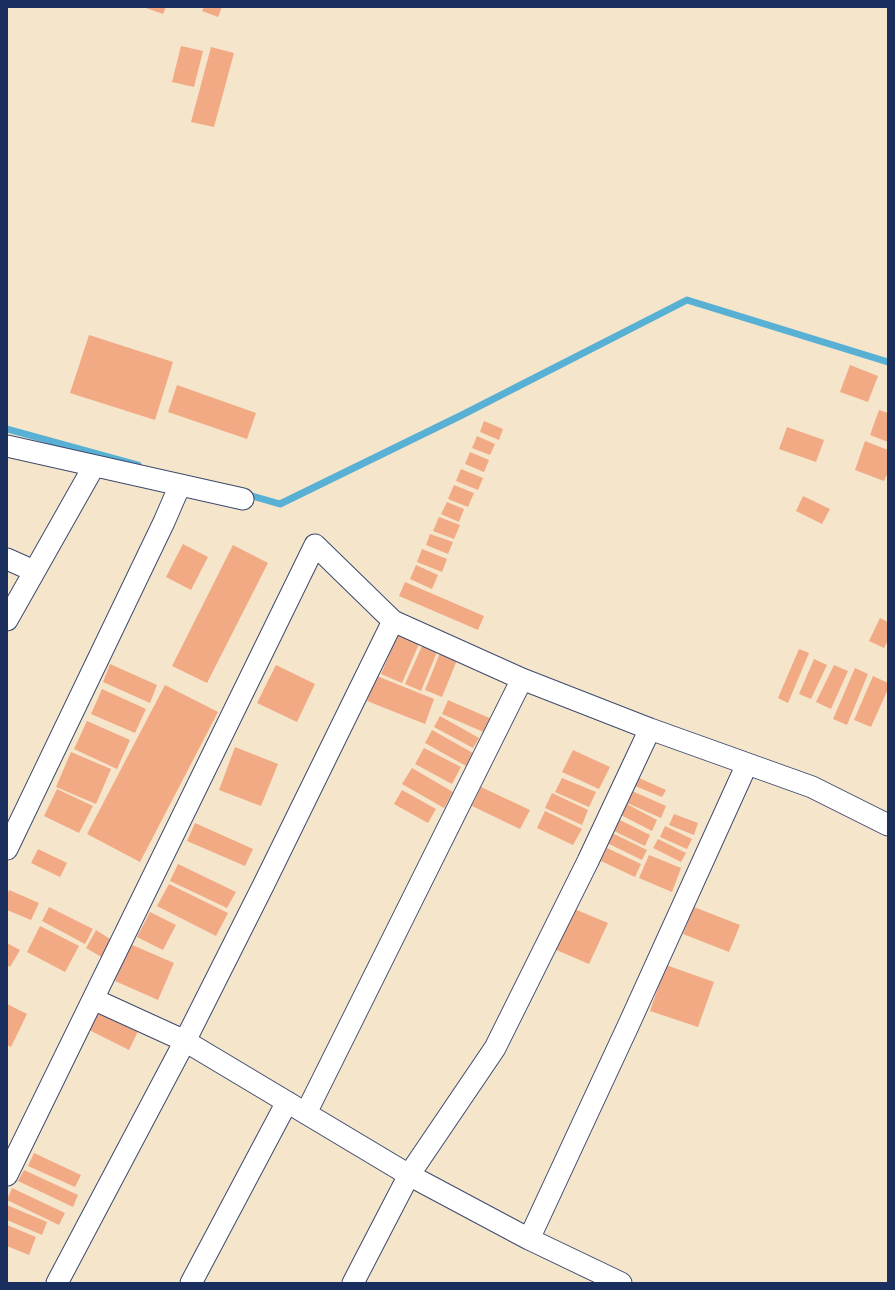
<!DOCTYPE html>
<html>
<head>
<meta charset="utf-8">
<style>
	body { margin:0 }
	#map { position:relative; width:895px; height:1290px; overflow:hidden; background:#f4e5cb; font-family:Mynerve,sans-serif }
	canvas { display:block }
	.frame { position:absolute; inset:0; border:8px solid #1b2f5e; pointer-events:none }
</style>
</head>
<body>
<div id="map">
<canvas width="895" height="1290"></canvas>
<div class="frame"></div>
</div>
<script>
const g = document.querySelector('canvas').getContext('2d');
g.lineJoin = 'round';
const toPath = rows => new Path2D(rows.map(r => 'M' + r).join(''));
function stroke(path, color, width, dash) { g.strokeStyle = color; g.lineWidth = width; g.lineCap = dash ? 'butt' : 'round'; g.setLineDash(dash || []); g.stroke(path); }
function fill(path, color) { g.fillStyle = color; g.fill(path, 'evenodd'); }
stroke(toPath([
	[7,429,138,465],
	[245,494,280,504,462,415,687,300,888,362]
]), '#58b0d5', 7);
fill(toPath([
	[143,7,166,7,163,14],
	[204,7,222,7,218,17,202,11],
	[181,46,203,51,194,87,172,82],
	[211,47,234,53,214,127,191,122],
	[89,335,173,362,155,420,70,393],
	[850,365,878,376,868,402,840,392],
	[177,385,256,413,247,439,168,412],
	[879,410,888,413,888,442,870,435],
	[484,421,503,429,499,440,480,432],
	[787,427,824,440,816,462,779,449],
	[477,436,495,444,490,455,472,448],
	[865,441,888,450,888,472,884,481,855,470],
	[470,452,489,460,484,472,465,464],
	[461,469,483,478,478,490,456,481],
	[454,485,474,493,468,507,448,499],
	[803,496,830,509,822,524,796,511],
	[447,502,464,509,459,522,441,514],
	[439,517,460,525,454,539,433,531],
	[430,534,453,542,448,554,426,545],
	[183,544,208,557,191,590,166,577],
	[233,545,268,563,207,683,172,666],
	[422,549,447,559,442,572,417,562],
	[416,565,438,575,432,589,410,579],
	[405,582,484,616,478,630,399,596],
	[880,618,888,622,888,640,884,648,869,641],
	[398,634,419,644,402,683,381,674],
	[422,646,437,652,421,691,405,684],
	[799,649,809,653,788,703,778,698],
	[440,653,457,660,442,697,425,690],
	[814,659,827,665,811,699,799,694],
	[110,664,157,685,150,703,103,682],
	[276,665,315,684,297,722,257,703],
	[834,665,848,671,831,709,816,702],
	[855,668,868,674,847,725,833,719],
	[377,676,434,699,425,724,367,701],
	[873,676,888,683,888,689,871,727,854,720],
	[165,685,218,712,140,862,87,834],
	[102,689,146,709,135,733,91,714],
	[448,700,494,720,488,734,442,714],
	[440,716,479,738,473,748,434,727],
	[87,721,130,740,117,769,74,749],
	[432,730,473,753,466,766,425,743],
	[235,747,278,764,261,806,219,790],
	[424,748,461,767,452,784,415,764],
	[573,750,610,767,599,789,562,772],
	[71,752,111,769,96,804,56,787],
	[412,768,453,792,444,808,402,784],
	[562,778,596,792,589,807,555,792],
	[639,778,666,790,662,797,635,786],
	[481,787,530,810,520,829,472,806],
	[57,789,93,806,79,833,44,816],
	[402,790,436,809,428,823,394,804],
	[630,790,666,806,661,818,625,802],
	[552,793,588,810,582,825,545,808],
	[625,803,657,820,652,831,619,814],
	[545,811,582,829,573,845,537,828],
	[674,814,698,823,694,835,669,825],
	[620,820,650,835,645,846,614,831],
	[195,823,253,849,245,866,187,841],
	[665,826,692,839,687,849,660,837],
	[612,833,647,850,642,860,607,843],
	[658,839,686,853,681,862,653,848],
	[607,848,641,864,635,877,601,861],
	[38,849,67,863,60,877,31,863],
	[649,855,681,868,672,892,639,878],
	[178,864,236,892,227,908,170,881],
	[169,884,228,913,216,936,157,906],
	[9,890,39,903,31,920,7,910,7,895],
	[49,907,93,929,85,944,42,921],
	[694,907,740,925,729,952,683,934],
	[572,908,608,923,589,964,554,949],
	[150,912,176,925,163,950,137,937],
	[40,926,79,946,65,972,27,952],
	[96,930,113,941,103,958,86,948],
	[7,943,20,950,10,967,7,965],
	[130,944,174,963,158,1000,115,981],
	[666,965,714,982,698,1027,650,1011],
	[7,1004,27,1014,11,1047,7,1045],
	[99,1008,140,1027,129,1050,89,1030],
	[34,1153,81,1175,75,1187,28,1166],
	[24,1170,78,1195,73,1207,18,1181],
	[12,1188,65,1213,59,1225,7,1200],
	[7,1205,47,1222,42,1235,7,1220],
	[7,1225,36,1237,29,1255,7,1246]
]), '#f2aa85');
const minor = toPath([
	[7,446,243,499],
	[7,559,34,571],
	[7,620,94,466],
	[7,849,164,522,180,485],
	[93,999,185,1041,409,1175,529,1239,621,1283],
	[306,1113,522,679],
	[7,1175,315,545,393,621,522,679,650,729,812,787,888,825],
	[529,1239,629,1024,747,764],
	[57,1283,185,1041,264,884,393,621],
	[191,1283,287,1102],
	[353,1283,409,1175,495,1048,588,861,650,729]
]);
stroke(minor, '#3c4a6e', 23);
stroke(minor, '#fff', 21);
</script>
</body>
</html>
